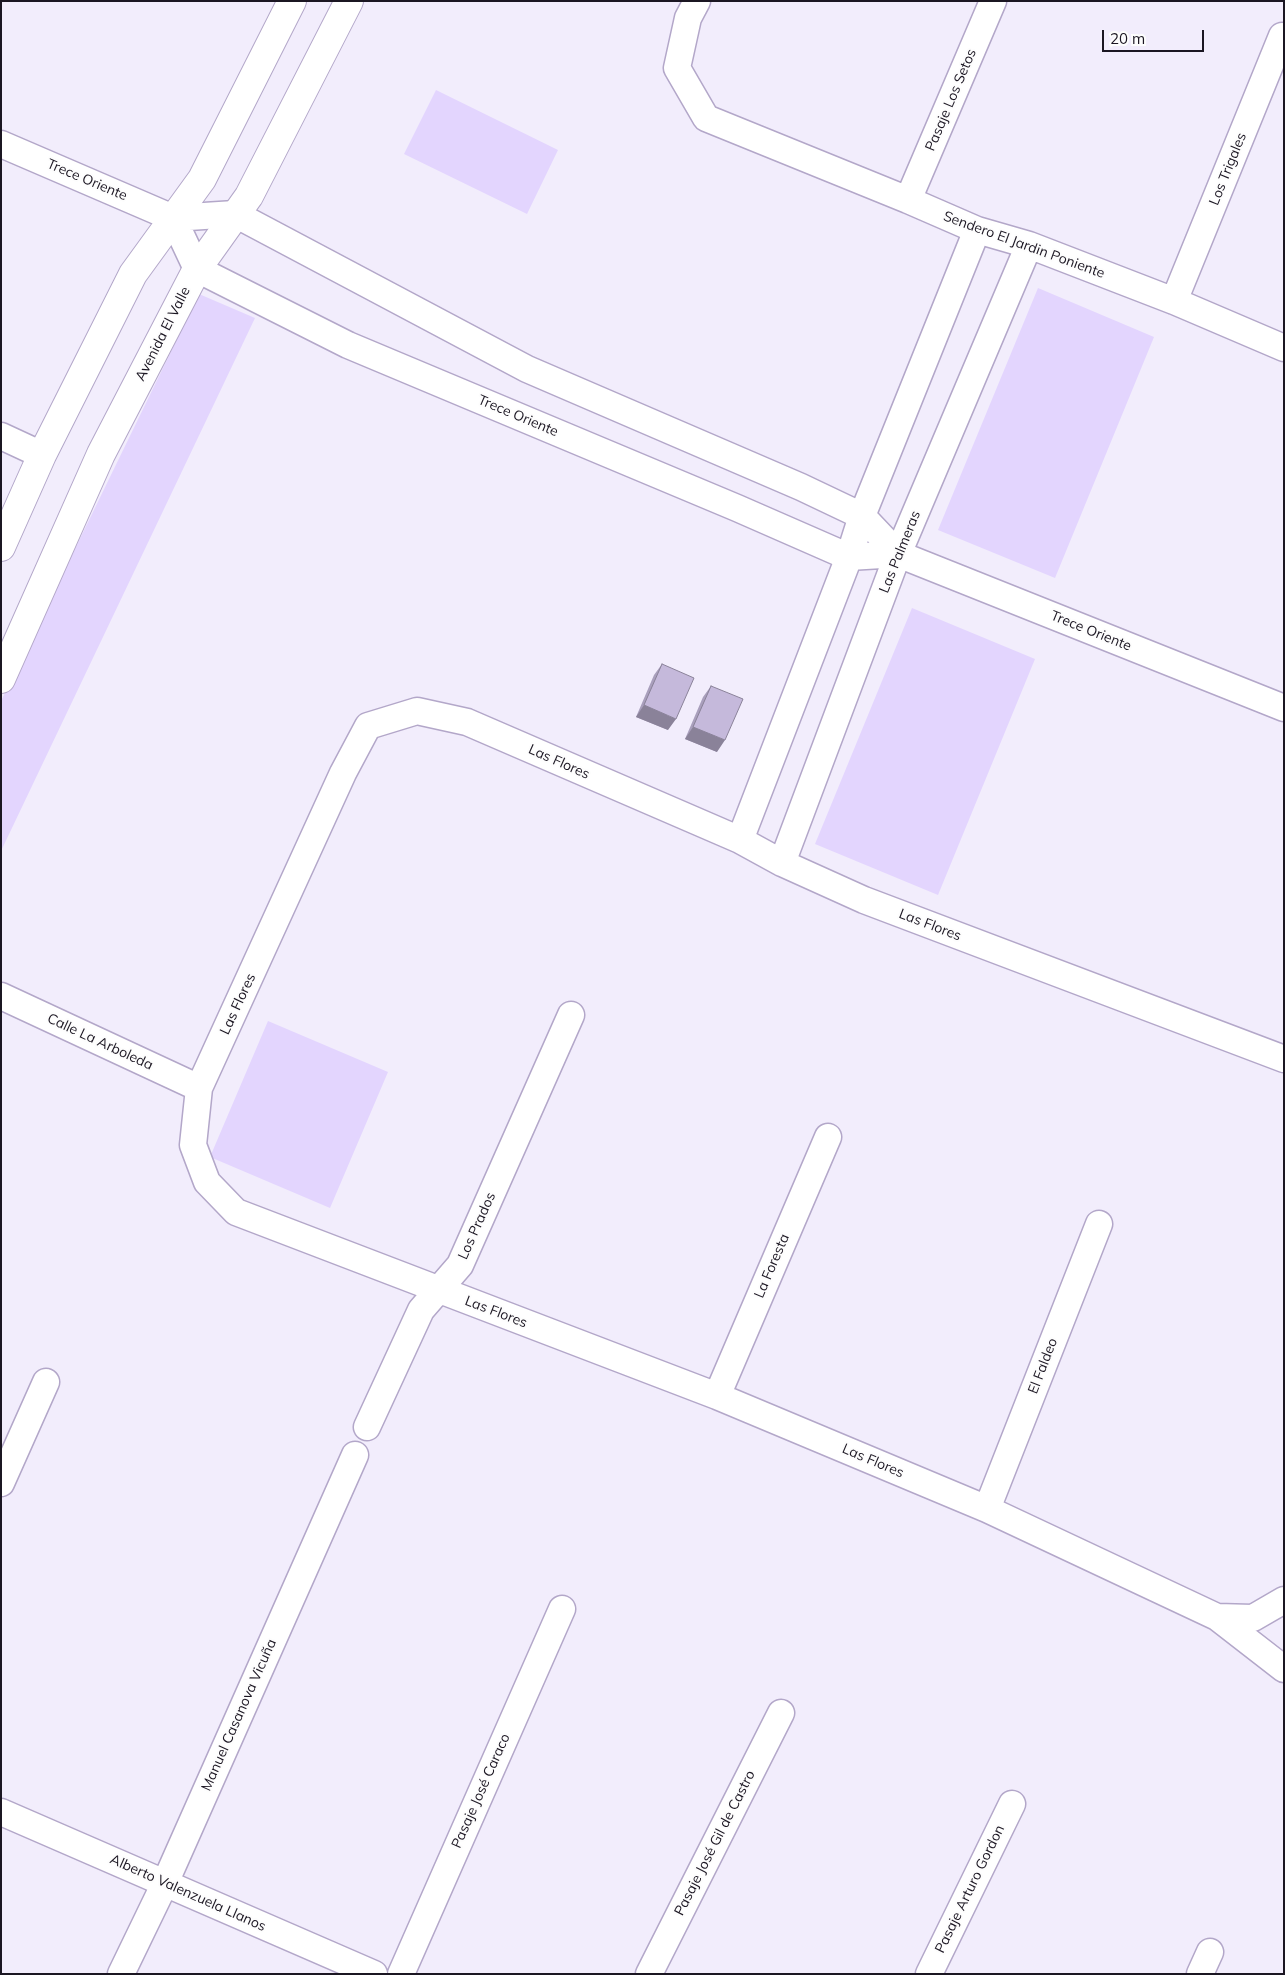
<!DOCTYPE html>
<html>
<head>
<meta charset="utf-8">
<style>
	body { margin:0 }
	#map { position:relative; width:1285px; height:1975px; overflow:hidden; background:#f2edfc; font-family:Mulish,sans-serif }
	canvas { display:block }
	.frame { position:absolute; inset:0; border:2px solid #1b1622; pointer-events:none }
	.scale { position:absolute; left:1102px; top:30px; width:102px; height:22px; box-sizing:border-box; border:2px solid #1b1622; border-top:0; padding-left:6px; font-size:15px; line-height:18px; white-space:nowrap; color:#1b1622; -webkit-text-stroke:4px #fdfdfd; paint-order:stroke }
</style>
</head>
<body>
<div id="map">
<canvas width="1285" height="1975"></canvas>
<div class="frame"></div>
<div class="scale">20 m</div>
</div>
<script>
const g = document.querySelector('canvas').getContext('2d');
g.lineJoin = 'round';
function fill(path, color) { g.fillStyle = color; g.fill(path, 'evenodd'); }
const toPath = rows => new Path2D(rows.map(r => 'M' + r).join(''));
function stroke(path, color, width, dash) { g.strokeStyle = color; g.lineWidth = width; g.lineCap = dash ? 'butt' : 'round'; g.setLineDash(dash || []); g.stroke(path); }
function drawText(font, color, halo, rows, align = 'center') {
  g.font = font + ' Mulish,sans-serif'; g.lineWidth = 4; g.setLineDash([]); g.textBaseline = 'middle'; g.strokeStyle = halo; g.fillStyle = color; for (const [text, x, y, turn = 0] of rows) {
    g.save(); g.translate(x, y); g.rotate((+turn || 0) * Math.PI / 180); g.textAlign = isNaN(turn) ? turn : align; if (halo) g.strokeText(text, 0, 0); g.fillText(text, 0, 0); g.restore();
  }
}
fill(toPath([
	[436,90,558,150,527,214,404,154],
	[1038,288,1154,337,1055,578,938,530],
	[199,294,255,318,1,851,1,701],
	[912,608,1035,659,938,895,815,844],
	[268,1021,388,1072,330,1208,210,1157]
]), '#e3d5fe');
const minor = toPath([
	[697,1,688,18,677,68,706,118,908,200,977,230,1029,245,1174,301,1284,348],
	[1,144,173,218,235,214,527,369,801,487,862,516,898,554,1284,708],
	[908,200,993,1],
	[173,218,197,269,348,345,737,508,849,557,898,554],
	[1174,301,1282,36],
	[1,436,42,455],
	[740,840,849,557,862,516,977,230],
	[782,863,898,554,1029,245],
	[1,996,199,1088],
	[1284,1059,864,900,782,863,740,840,467,722,417,711,368,726,343,773,199,1088,193,1145,207,1182,236,1212,717,1396,987,1509,1217,1617,1253,1618,1284,1600],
	[717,1396,828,1137],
	[367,1427,421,1310,460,1265,571,1015],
	[1,1483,46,1382],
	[987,1509,1099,1224],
	[1217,1617,1284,1669],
	[1,1812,374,1974],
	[121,1974,165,1883,355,1455],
	[401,1974,562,1609],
	[649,1974,781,1713],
	[929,1974,1012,1804],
	[1200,1974,1210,1952]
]);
const tertiary = toPath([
	[1,547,42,455,133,274,202,179,292,1],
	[1,679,101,454,197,269,249,196,349,1]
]);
stroke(minor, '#b3a7c9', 29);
stroke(tertiary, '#b3a7c9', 30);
stroke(minor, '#fff', 26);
stroke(tertiary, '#fff', 28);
fill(toPath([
	[662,664,668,730,636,717,654,675],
	[711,686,717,752,685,739,703,697]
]), '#a99fbc');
fill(toPath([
	[644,705,676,719,668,730,636,717],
	[693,727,725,740,717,752,685,739]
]), '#8a8299');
const building = toPath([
	[662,664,694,678,676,719,644,705,662,664],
	[711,686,743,699,725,740,693,727,711,686]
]);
fill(building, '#c5b9db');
stroke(building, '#8a8299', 1);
drawText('14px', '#1b1622', '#fdfdfd', [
	["Pasaje Los Setos",951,100,-67],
	["Los Trigales",1228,169,-68],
	["Trece Oriente",87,180,23],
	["Sendero El Jardin Poniente",1024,245,20],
	["Avenida El Valle",163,334,-63],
	["Trece Oriente",518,416,23],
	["Las Palmeras",900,552,-68],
	["Trece Oriente",1091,631,22],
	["Las Flores",559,762,24],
	["Las Flores",930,925,21],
	["Las Flores",238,1004,-65],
	["Calle La Arboleda",100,1042,25],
	["Los Prados",477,1226,-66],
	["La Foresta",772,1266,-67],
	["Las Flores",496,1312,21],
	["El Faldeo",1043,1366,-69],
	["Las Flores",873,1461,23],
	["Manuel Casanova Vicuña",239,1715,-66],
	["Pasaje José Caraco",481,1791,-66],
	["Pasaje José Gil de Castro",715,1843,-63],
	["Pasaje Arturo Gordon",970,1889,-64],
	["Alberto Valenzuela Llanos",188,1893,24]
]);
</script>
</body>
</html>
